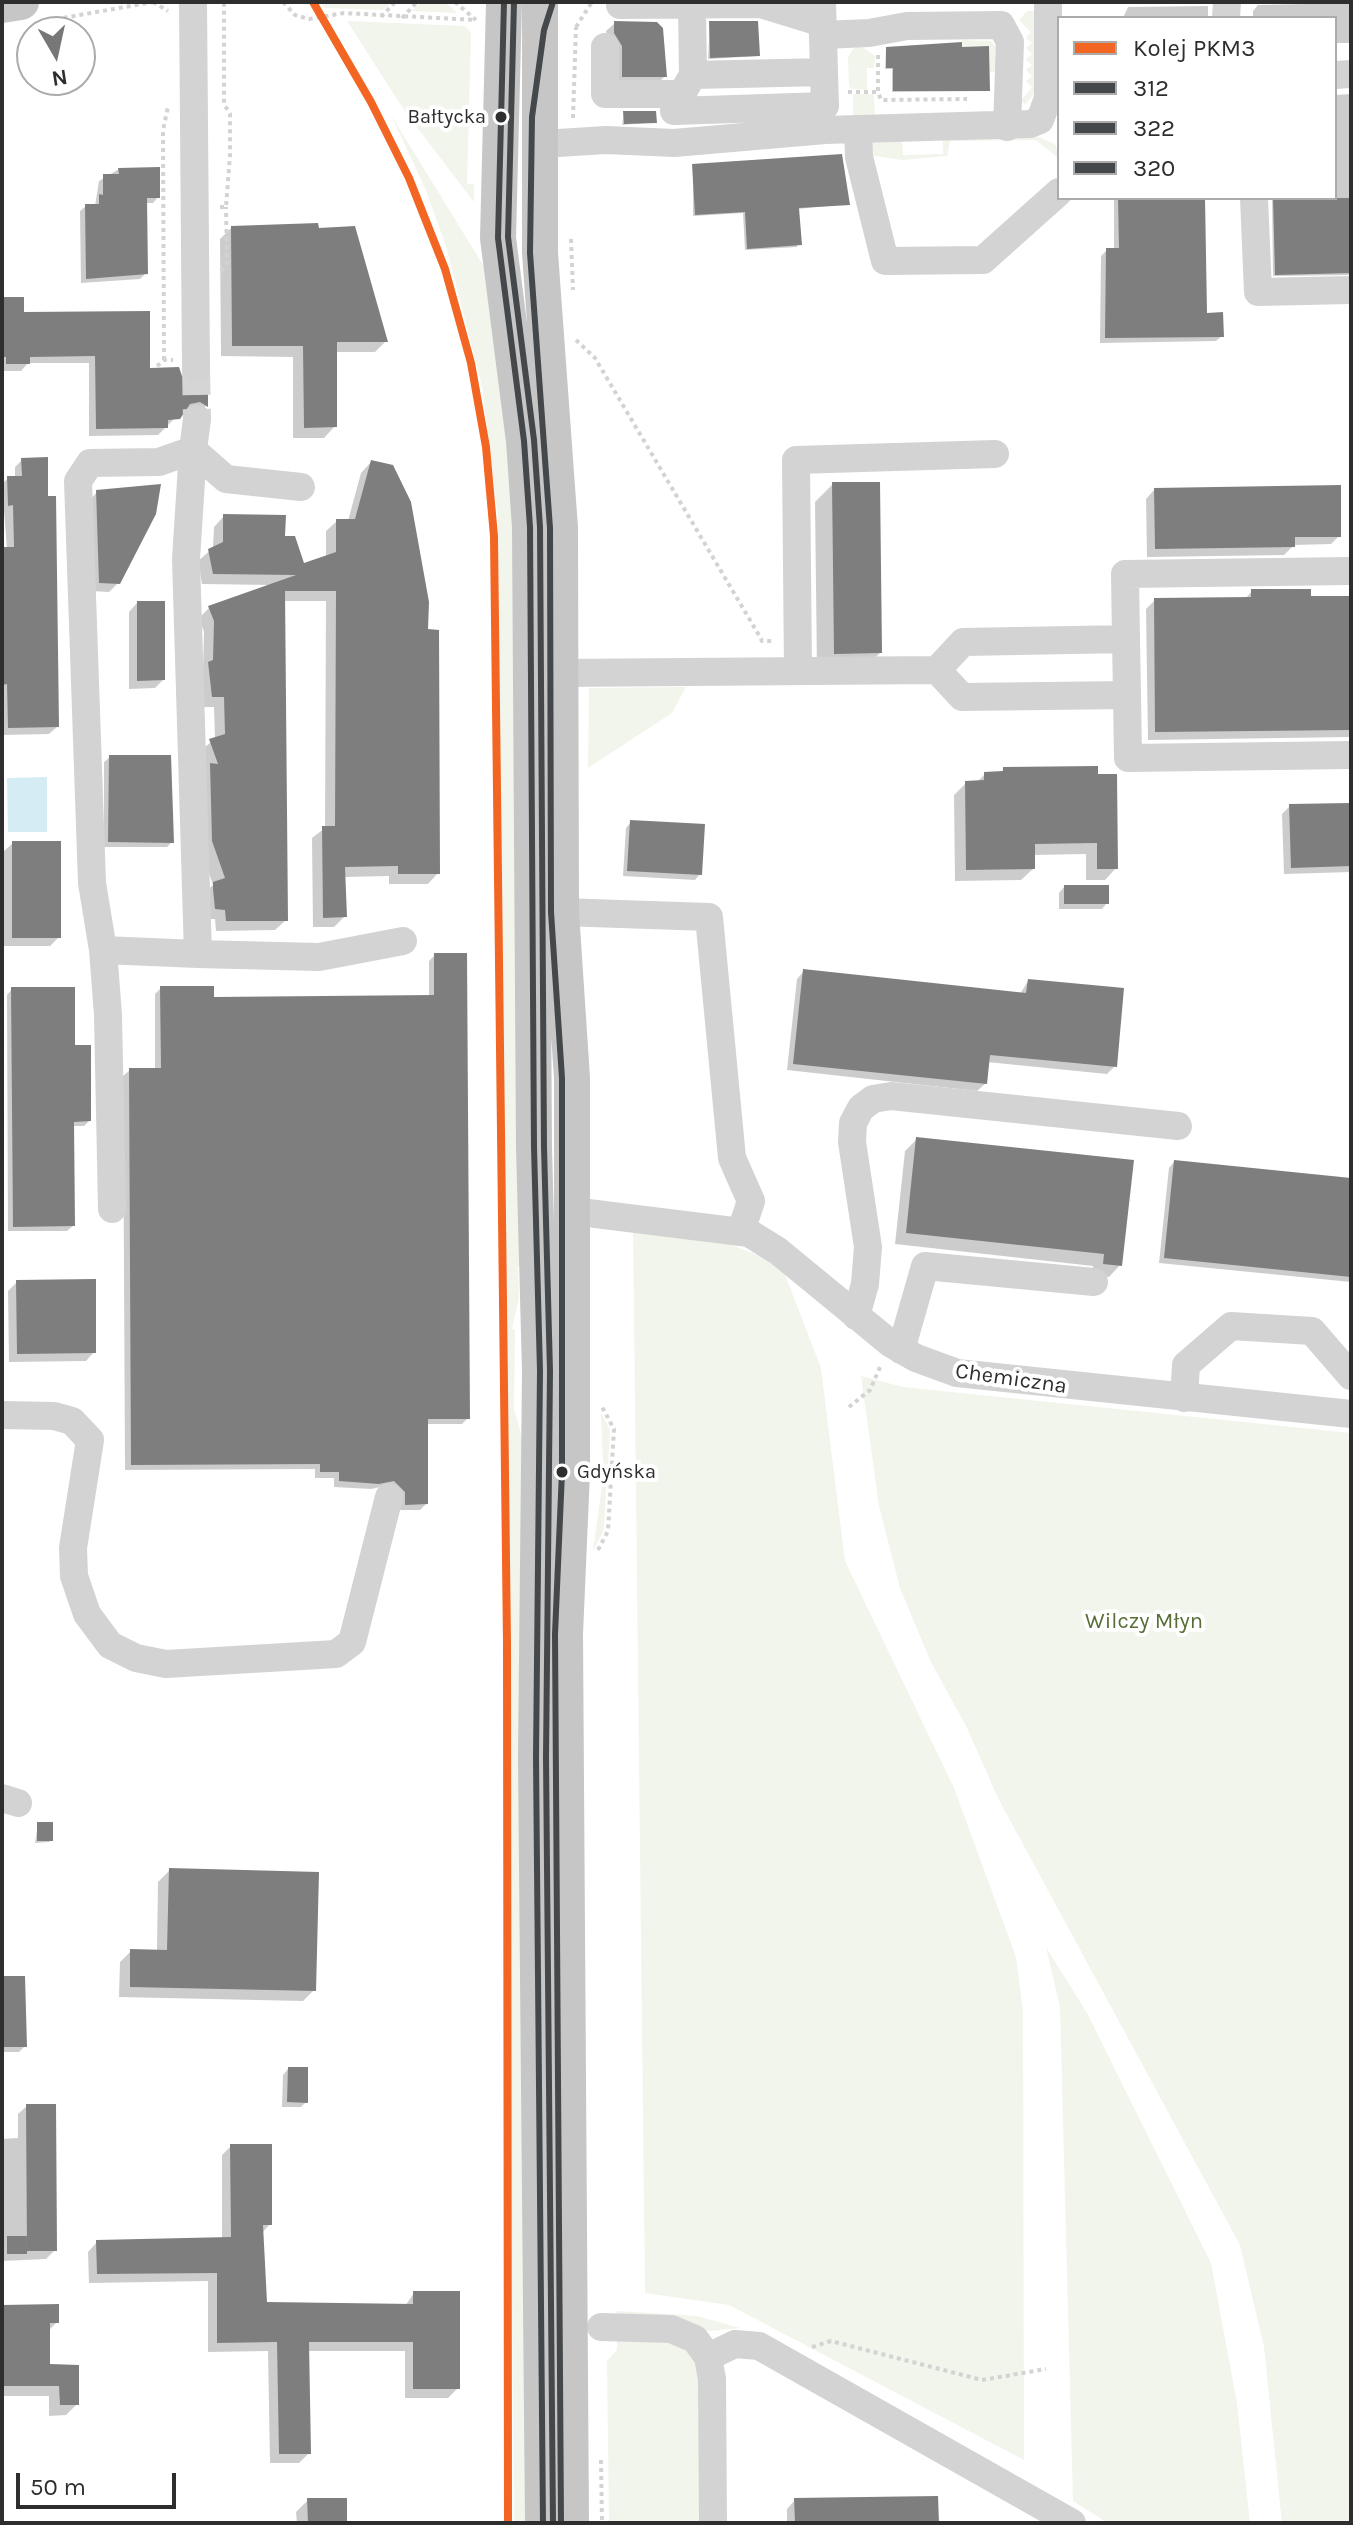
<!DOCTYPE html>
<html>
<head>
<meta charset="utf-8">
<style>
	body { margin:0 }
	#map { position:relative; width:1353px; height:2525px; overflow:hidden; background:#fff; font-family:Karla,sans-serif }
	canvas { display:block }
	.frame { position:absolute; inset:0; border:4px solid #2e2e2e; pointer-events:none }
	.legend { position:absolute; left:1057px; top:16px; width:280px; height:184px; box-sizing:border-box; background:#fff; border:2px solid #ababab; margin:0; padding:10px 14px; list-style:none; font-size:24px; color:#2e2e2e }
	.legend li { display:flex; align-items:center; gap:16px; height:40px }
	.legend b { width:40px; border:2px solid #ababab }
	.north { position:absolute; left:16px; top:16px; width:80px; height:80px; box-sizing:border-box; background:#fff; border:2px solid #ababab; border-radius:50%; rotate:171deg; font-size:22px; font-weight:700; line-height:32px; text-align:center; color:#2e2e2e }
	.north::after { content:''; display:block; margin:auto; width:28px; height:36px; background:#777; clip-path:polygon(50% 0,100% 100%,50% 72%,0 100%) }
	.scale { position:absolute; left:16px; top:2473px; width:160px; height:36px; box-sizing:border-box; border:4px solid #2e2e2e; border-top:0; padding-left:10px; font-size:24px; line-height:28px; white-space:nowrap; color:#2e2e2e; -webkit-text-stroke:6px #fff; paint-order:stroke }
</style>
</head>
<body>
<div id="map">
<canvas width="1353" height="2525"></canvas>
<div class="frame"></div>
<ul class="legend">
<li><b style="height:10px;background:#f26522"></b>Kolej PKM3</li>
<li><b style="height:10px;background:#45484a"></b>312</li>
<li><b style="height:10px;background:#45484a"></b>322</li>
<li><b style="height:10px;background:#45484a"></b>320</li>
</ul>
<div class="north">N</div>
<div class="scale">50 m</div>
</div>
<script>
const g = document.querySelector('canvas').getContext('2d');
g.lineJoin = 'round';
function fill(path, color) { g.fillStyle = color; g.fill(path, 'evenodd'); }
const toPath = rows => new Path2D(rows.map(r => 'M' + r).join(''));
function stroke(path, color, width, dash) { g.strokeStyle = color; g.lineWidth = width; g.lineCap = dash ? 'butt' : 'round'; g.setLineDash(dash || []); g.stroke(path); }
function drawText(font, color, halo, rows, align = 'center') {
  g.font = font + ' Karla,sans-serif'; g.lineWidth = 8; g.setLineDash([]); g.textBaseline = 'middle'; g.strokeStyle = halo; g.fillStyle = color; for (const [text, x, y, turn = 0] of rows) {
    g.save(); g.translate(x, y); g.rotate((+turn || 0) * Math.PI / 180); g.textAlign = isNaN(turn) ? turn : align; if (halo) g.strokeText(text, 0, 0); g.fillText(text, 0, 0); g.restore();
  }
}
fill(toPath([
	[321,2,392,2,383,10,325,8],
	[421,2,445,2,457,13,412,11],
	[1027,11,1036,11,1034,94,1025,105,1021,100,1032,87,1026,81,1032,76,1026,70,1032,65,1026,59,1032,54,1026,48,1032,43,1026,38,1031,32,1019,20],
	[347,21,465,26,471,33,467,184,474,184,474,202,406,113],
	[962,40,991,41,996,47,997,72,990,72,989,46,962,47],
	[861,46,875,56,874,68,867,68,867,90,853,89,849,87,848,57,854,48],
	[853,94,874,94,875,119,853,117],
	[391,115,483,265,512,462,524,1265,518,1266,519,1298,512,1329,515,1330,514,1409,523,1441,528,2523,514,2523,498,517,482,386,446,246,425,188],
	[1039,137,1056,145,1058,158,1036,140,950,141,947,156,903,160,868,155,866,148,875,140,902,138,903,155,943,154,943,138],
	[686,687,672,713,588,768,589,688],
	[633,1226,713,1238,781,1264,821,1368,845,1561,954,1788,1016,1957,1023,2011,1024,2460,729,2305,645,2293],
	[861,1376,903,1387,1351,1433,1351,2523,1282,2523,1264,2347,1240,2245,998,1798,967,1728,930,1660,900,1588,879,1506],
	[601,1413,610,1430,608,1467,603,1467],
	[602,1486,606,1487,604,1530,593,1551],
	[1046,1947,1087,2013,1211,2263,1237,2403,1250,2523,1108,2523,1073,2501,1060,2007],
	[617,2311,697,2316,740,2328,710,2331,616,2314],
	[617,2340,681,2344,698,2364,702,2523,609,2523,607,2361,617,2350]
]), '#f2f5eb');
fill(toPath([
	[47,777,47,832,8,832,7,778]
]), '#d6ecf4');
fill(toPath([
	[1351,3,1351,43,1335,43,1335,18,1253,18,1253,11,1258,5],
	[1208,6,1208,18,1123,18,1128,7],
	[615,23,665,76,656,85,614,85,606,31],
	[710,23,758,56,708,59],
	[886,49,988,91,892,92,892,69,885,69],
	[1351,94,1351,275,1273,276,1272,198,1335,198,1335,95],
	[624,113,655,122,622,125],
	[693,166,848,204,797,209,797,247,745,250,743,213,693,216],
	[119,169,158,197,153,203,145,203,146,273,140,279,81,283,80,211,86,206,95,206,99,181],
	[1114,198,1203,198,1205,315,1222,336,1216,341,1100,343,1101,256,1107,250,1114,250],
	[231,228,386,341,375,352,335,352,335,426,324,438,293,438,293,357,221,356,220,239],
	[2,299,22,314,148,370,180,378,206,406,199,413,183,410,158,435,89,436,89,363,28,363,21,371,2,371],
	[22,460,57,727,49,734,2,735,2,549,7,549,2,484,8,478,15,478,15,467],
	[371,462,426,631,438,873,428,884,389,884,389,876,344,877,345,916,334,927,313,927,312,838,325,828,326,601,283,601,286,920,275,930,216,931,215,919,205,919,203,894,213,885,202,853,200,751,215,739,214,707,202,707,204,632,199,618,209,608,273,585,202,584,198,561,213,548,214,527,224,516,283,538,303,566,326,558,326,531,337,521,348,521,361,473],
	[833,484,880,653,862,670,817,671,815,502],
	[1154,490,1339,536,1331,544,1294,545,1284,555,1147,557,1146,499],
	[97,492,118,583,109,592,91,591,89,501],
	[1252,591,1309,598,1351,598,1351,737,1148,740,1146,609,1155,600,1245,599],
	[137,603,163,680,155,688,129,689,129,612],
	[110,757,172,842,167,847,104,847,104,762],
	[1096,768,1116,868,1105,880,1086,880,1086,854,1033,855,1033,869,1021,880,955,881,954,795,966,783,976,783,985,774,999,774,1004,769],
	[1351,805,1351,872,1284,874,1282,814,1290,806],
	[631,822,700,874,695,880,623,876,626,828],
	[13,843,59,937,50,946,4,946,4,851],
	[1064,887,1107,903,1102,909,1059,909,1059,893],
	[435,955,468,1418,462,1424,426,1424,426,1504,420,1510,399,1510,385,1486,371,1489,334,1487,334,1478,315,1478,315,1469,125,1470,123,1076,130,1070,155,1070,155,994,161,988,212,999,429,997,429,961],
	[804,971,1020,994,1028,981,1115,1066,1107,1074,987,1062,985,1084,977,1091,787,1070,797,979],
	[12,989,73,1047,89,1121,84,1126,72,1126,73,1226,67,1231,8,1231,7,995],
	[917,1139,1131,1162,1120,1265,1109,1277,1093,1275,1093,1266,895,1244,905,1151],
	[1174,1162,1351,1180,1351,1282,1159,1263,1169,1168],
	[17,1282,94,1352,86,1361,9,1362,8,1291],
	[38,1824,51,1840,49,1842,35,1843],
	[170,1870,314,1990,303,2001,119,1997,120,1962,131,1951,157,1951,158,1882],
	[2,1978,25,2046,19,2052,2,2052],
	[288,2069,306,2102,301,2107,282,2107,283,2075],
	[27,2106,55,2250,46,2259,2,2261,2,2139,18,2138,18,2114],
	[231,2146,270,2224,262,2233,265,2304,405,2306,414,2293,458,2388,448,2398,405,2398,405,2351,307,2351,309,2453,299,2463,270,2463,268,2351,208,2352,208,2281,89,2283,88,2252,97,2242,222,2239,222,2155],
	[2,2307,57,2322,48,2331,48,2366,77,2404,66,2415,49,2416,49,2396,2,2396],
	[308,2500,345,2523,297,2523,296,2512],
	[795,2500,937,2523,787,2523,787,2509]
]), '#0003');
fill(toPath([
	[614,21,657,22,663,28,667,77,622,77,622,46,614,33],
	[709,21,758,21,760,56,710,58],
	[962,42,962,47,989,46,990,91,893,91,893,68,886,68,886,47],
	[623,111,656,111,657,123,624,124],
	[842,154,850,205,799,208,802,245,747,249,745,212,695,215,692,164],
	[160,167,160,198,147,198,148,274,86,279,85,204,99,204,99,194,103,195,103,174,119,174,118,168],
	[1118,198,1205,198,1207,313,1223,312,1224,337,1105,338,1106,248,1119,248],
	[1273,198,1351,198,1351,273,1275,275],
	[318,223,319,228,355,226,388,342,337,342,337,427,304,428,303,346,232,346,231,226],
	[2,297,24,297,24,312,150,311,150,368,179,367,182,376,195,384,208,378,208,407,200,402,190,404,180,419,168,420,168,428,96,429,95,356,30,357,30,364,6,364,6,357,2,357],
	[48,457,48,496,56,496,59,727,8,728,7,684,2,685,2,547,14,547,13,505,8,506,7,476,22,476,21,458],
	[371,460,393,465,411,502,429,602,428,629,439,630,440,874,398,874,398,866,345,867,347,917,323,918,322,826,335,826,336,591,285,591,288,921,226,921,225,910,215,909,213,889,213,882,225,878,212,841,210,763,218,764,209,739,225,734,224,697,212,697,208,662,213,660,214,621,208,606,296,575,213,574,208,549,223,542,223,514,286,515,285,536,295,536,304,563,336,552,336,519,355,519],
	[832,482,880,482,882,653,834,654],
	[161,484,156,514,120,584,99,583,96,490],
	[1341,485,1341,537,1295,537,1295,547,1155,549,1154,488],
	[1251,589,1311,589,1311,596,1351,596,1351,730,1155,732,1154,598,1251,597],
	[137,601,165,601,165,680,137,681],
	[109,755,171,755,174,843,108,842],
	[1098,766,1098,774,1117,774,1118,869,1097,869,1097,843,1035,844,1035,869,966,870,965,781,984,780,984,772,1003,771,1003,767],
	[1351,803,1351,866,1291,868,1289,804],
	[630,820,705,824,702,875,627,871],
	[12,841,61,841,61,938,12,938],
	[1064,885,1109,885,1109,904,1064,904],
	[434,953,467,953,470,1419,428,1419,428,1504,405,1505,405,1492,394,1481,379,1484,339,1481,339,1472,320,1472,320,1464,131,1465,129,1068,161,1068,160,986,214,986,214,997,434,995],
	[803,969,1026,993,1028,979,1124,988,1117,1067,990,1055,987,1084,793,1064],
	[11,987,75,987,75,1045,91,1045,91,1121,74,1122,75,1226,13,1227],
	[916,1137,1134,1160,1122,1266,1103,1264,1104,1254,906,1233],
	[1174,1160,1351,1178,1351,1277,1164,1258],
	[96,1279,96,1353,17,1354,16,1280],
	[37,1822,53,1822,53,1841,37,1841],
	[169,1868,319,1872,316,1991,130,1987,130,1949,167,1950],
	[2,1976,25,1976,27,2047,2,2047],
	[288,2067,308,2067,308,2103,287,2102],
	[26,2104,56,2104,57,2251,27,2251],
	[230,2144,272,2144,272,2225,263,2225,267,2302,413,2304,413,2291,460,2291,460,2389,413,2389,413,2342,309,2342,311,2454,279,2454,277,2342,217,2343,217,2273,97,2274,96,2240,231,2237],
	[7,2236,27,2236,27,2254,7,2254],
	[59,2304,59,2323,50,2323,50,2364,79,2365,79,2405,60,2405,59,2386,2,2386,2,2305],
	[938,2496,939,2523,795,2523,794,2498],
	[307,2498,347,2498,347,2523,308,2523]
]), '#7e7e7e');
stroke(toPath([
	[196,367,197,419]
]), '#d5d5d5', 28, [28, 14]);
stroke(toPath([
	[153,2,168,11],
	[283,2,295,15,309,19,344,13,476,20],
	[455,2,476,20],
	[381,17,395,2],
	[402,18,417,2],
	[40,22,153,2],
	[576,27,592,2],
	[878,55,878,92,881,100,967,99],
	[848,92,878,92],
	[573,118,576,27],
	[220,207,226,207,230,155,230,114,224,104,224,2],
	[571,239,573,290],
	[221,271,227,263,226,207],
	[576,340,595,358,760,637,762,641,773,641],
	[164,360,163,130,168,107],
	[157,366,164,360,173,360],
	[849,1407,870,1390,881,1365],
	[598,1550,608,1531,614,1429,601,1405],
	[812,2347,831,2341,982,2380,1046,2369],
	[601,2460,602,2523]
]), '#d3d3d3', 4, [4, 4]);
stroke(toPath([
	[193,2,196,367],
	[620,5,761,4,823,23],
	[1226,18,1227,2],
	[823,35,869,33,907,26,1001,25,1010,42,1007,127],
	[605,47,605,94,682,94],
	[693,75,824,72,822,2],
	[1335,75,1351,74],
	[683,92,693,75,692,5],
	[674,111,825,106,824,72],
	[858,129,859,157,885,261,983,260,1059,192],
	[542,144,606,140,674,143,825,130,1030,124,1040,120,1048,98,1048,2],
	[1254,198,1258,292,1351,290],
	[193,450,186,559,198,954,103,950,92,883,78,481,90,463,159,462,193,450,197,419],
	[193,450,226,479,301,487],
	[1126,639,1125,574,1351,571],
	[798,671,796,460,995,454],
	[561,673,937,670,963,642,1126,639,1127,695,962,697,937,670],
	[1127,695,1128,758,1351,755],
	[561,912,709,917,732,1158,751,1201,741,1231],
	[103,950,108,1015,112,1209],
	[198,954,319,957,403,941],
	[572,1211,749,1233,778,1251,890,1343,916,1358,957,1373,1351,1414],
	[856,1316,865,1284,868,1247,852,1142,853,1123,861,1108,873,1099,891,1096,1178,1126],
	[901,1350,925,1266,1094,1282],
	[1184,1398,1186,1365,1231,1326,1312,1331,1351,1376],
	[2,1415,54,1416,72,1421,90,1440,73,1548,74,1576,87,1614,110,1645,136,1658,166,1664,336,1654,352,1642,389,1497],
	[2,1798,18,1803],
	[601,2327,671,2329,695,2339,708,2357,712,2379,713,2523],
	[708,2357,735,2344,759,2346,1072,2523]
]), '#d3d3d3', 28);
stroke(toPath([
	[504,2,498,238,524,441,530,527,534,1147,540,1371,536,1757,543,2523],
	[540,2,540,253,560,528,561,912,572,1078,572,1472,565,1634,571,2523],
	[2,5,21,2]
]), '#c6c6c6', 36);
stroke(toPath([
	[504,2,498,238,524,441,530,527,534,1147,540,1371,536,1757,543,2523]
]), '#45484a', 6);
stroke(toPath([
	[553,2,544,30,532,117,530,253,550,528,551,912,562,1078,562,1472,555,1634,561,2523]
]), '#45484a', 6);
stroke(toPath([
	[514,2,508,237,534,440,540,527,544,1147,550,1371,546,1757,553,2523]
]), '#45484a', 6);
stroke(toPath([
	[313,2,371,102,409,178,445,269,471,363,486,447,494,536,507,1643,508,2523]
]), '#f26522', 8);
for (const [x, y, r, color] of [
	[501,117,7,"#2e2e2e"],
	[562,1472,7,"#2e2e2e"]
]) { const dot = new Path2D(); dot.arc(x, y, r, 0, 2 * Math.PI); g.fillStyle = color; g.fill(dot); stroke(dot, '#fff', 3); }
drawText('20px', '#2e2e2e', '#fff', [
	["Bałtycka",486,117],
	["Gdyńska",577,1472,"left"]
], 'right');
drawText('22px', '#2e2e2e', '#fff', [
	["Chemiczna",1011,1379,8]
]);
drawText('22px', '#586e37', '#fff', [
	["Wilczy Młyn",1144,1622]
]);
</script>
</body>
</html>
